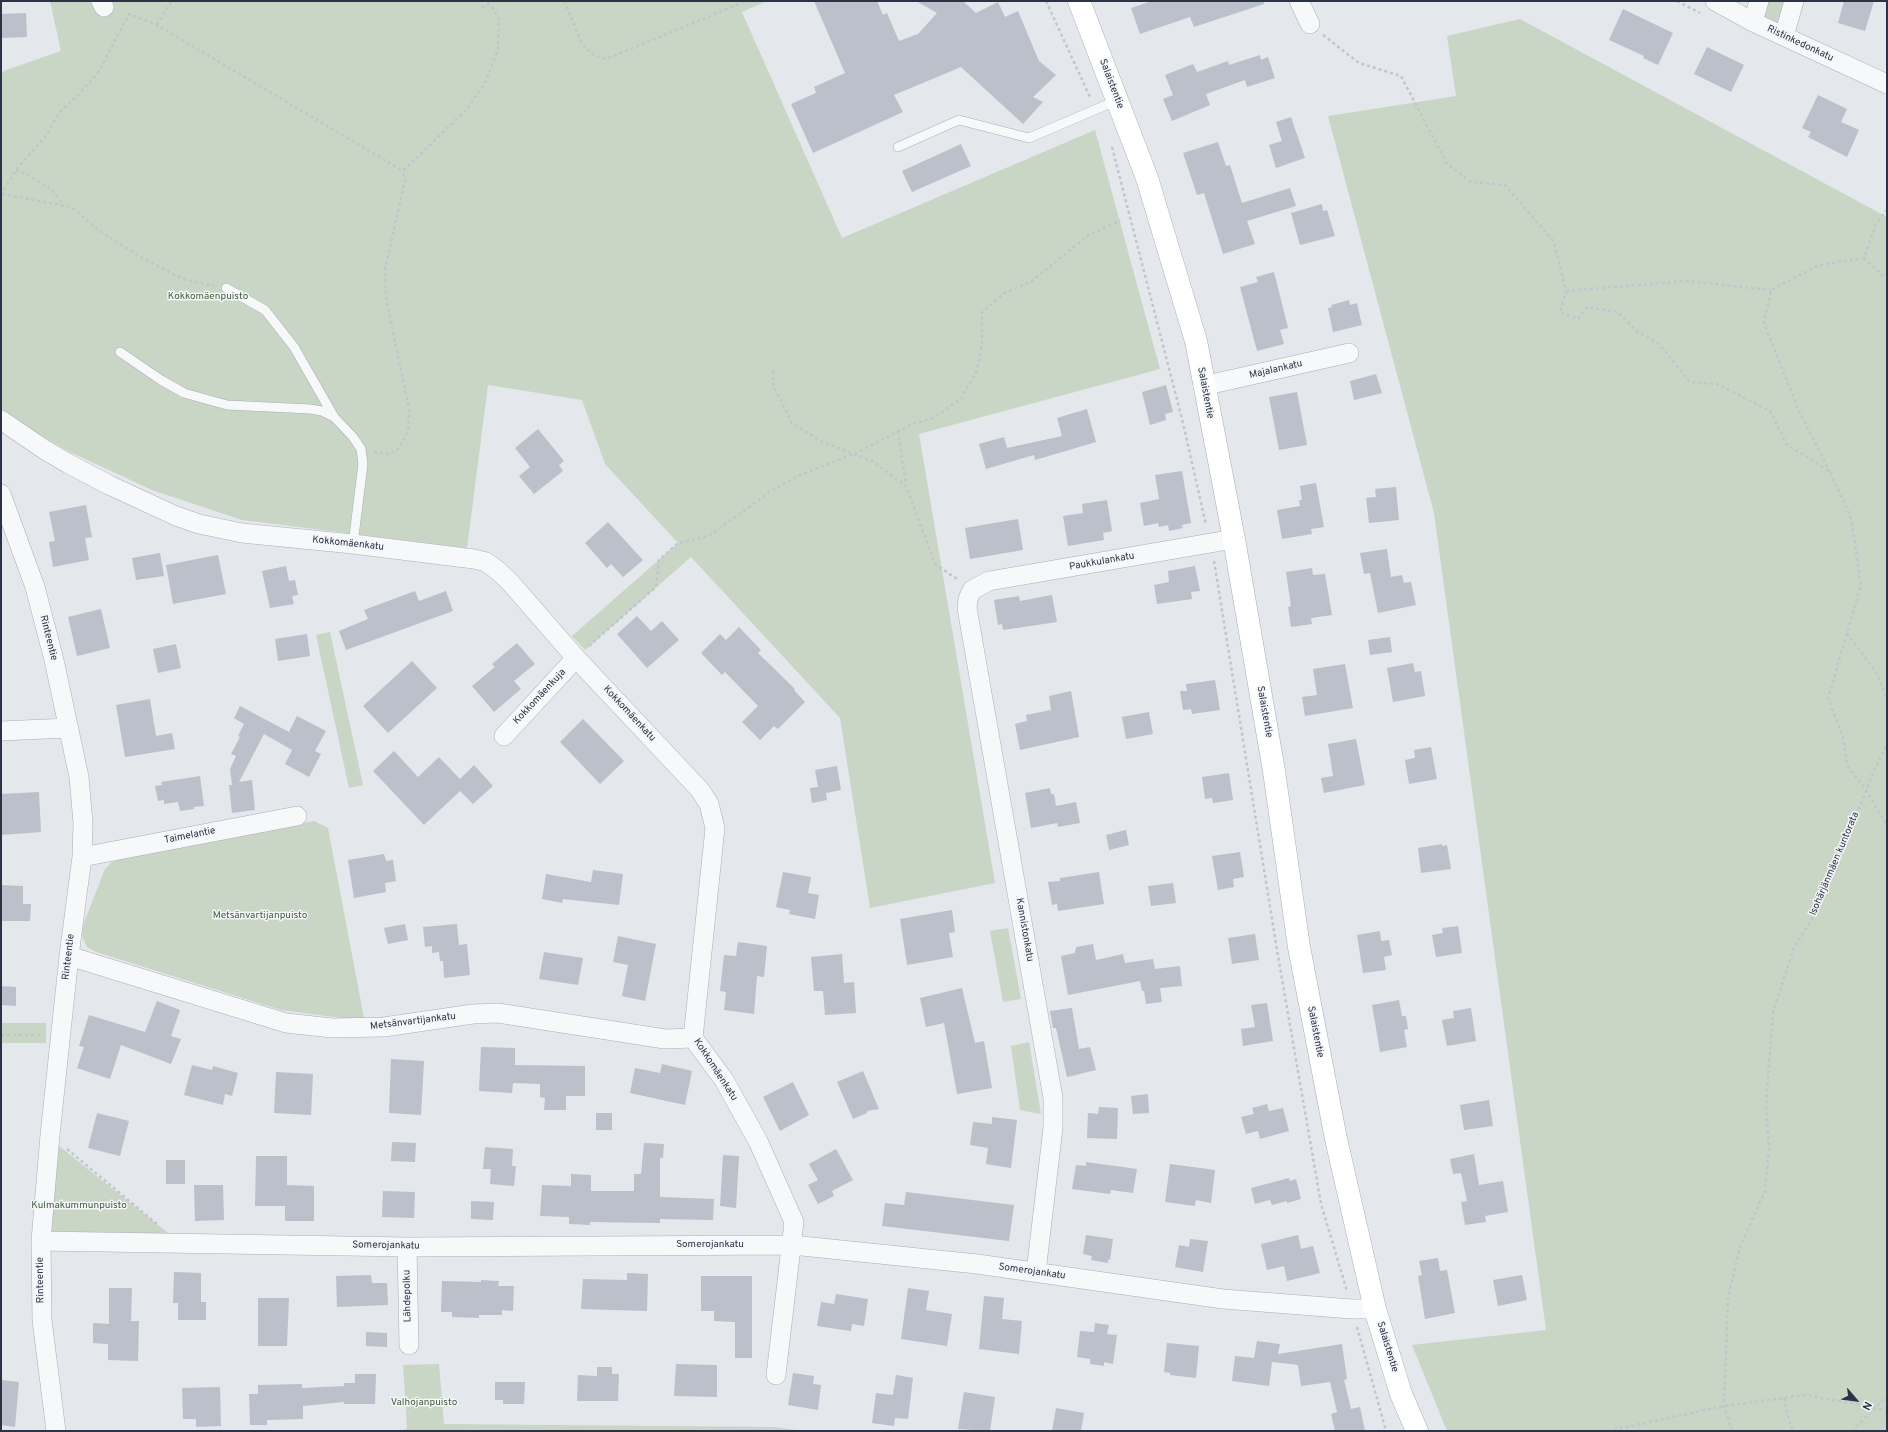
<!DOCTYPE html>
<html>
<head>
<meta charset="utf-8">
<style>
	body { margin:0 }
	#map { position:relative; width:1888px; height:1432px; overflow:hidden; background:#e4e7ec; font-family:Overpass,sans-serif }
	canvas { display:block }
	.frame { position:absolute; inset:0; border:2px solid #2b3445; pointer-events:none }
	.north { position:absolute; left:1836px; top:1380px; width:40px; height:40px; -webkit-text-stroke:3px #f4f6f9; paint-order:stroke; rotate:118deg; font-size:11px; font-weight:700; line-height:16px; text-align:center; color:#2b3445 }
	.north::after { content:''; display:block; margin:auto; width:14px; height:18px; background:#2b3445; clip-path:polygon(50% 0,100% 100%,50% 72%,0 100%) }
</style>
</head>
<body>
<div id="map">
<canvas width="1888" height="1432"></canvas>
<div class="frame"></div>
<div class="north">N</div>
</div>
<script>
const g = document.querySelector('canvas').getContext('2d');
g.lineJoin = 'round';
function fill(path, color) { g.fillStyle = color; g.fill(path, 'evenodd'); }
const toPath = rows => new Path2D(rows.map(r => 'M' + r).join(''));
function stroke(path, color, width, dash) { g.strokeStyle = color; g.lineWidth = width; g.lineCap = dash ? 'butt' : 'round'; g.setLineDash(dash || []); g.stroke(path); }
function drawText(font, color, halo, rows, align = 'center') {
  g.font = font + ' Overpass,sans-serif'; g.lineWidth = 3; g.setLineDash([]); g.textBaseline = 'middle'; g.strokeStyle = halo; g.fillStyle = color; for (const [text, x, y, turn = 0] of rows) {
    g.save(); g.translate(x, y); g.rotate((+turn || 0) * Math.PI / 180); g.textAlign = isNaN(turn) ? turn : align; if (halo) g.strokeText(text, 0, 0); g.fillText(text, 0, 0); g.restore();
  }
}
fill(toPath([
	[50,1,767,1,742,12,842,238,1095,130,1160,369,919,434,995,883,870,908,840,718,691,557,585,650,572,636,678,543,605,464,582,400,488,385,467,548,242,520,152,490,70,452,12,419,1,408,1,72,61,51],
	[1762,1,1790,1,1782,32,1757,20],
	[1520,19,1887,217,1887,1431,1447,1431,1412,1345,1546,1330,1434,513,1328,116,1456,96,1447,36],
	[330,632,363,785,349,788,316,635],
	[314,821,328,828,364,1018,341,1018,281,1010,96,952,87,947,83,939,82,932,85,920,105,869,112,862,124,857],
	[1008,928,1021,999,1003,1002,990,931],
	[1,1023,46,1023,46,1043,1,1043],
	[1029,1042,1041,1114,1020,1110,1011,1046],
	[54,1142,178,1241,52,1236,45,1206],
	[439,1364,444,1424,775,1427,803,1431,402,1431,407,1428,403,1365]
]), '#c9d6c5');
fill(toPath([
	[814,1,877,1,883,15,887,13,899,41,918,34,937,13,916,1,963,1,976,13,998,2,1005,17,1018,11,1039,61,1056,75,1033,97,1043,102,1023,124,961,67,894,95,903,112,813,153,791,104,816,93,814,87,845,73],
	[1152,1,1264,1,1264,4,1194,27,1190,17,1140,34,1131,8],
	[1844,1,1874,1,1865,31,1838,23],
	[1623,9,1673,33,1658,65,1643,58,1644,56,1609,40],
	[26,13,27,37,1,38,1,14],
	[1707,47,1744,65,1731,92,1694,74],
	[1260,55,1261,60,1268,57,1275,78,1247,87,1245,80,1206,94,1210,105,1172,121,1163,99,1173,95,1165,75,1193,64,1197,72,1228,61,1229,65],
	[1818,95,1847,109,1841,122,1859,130,1847,157,1808,137,1811,132,1802,128],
	[1291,117,1305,158,1276,168,1269,145,1282,141,1276,122],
	[1218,142,1226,166,1230,165,1242,203,1290,188,1296,206,1247,221,1255,244,1223,254,1204,193,1197,195,1183,153],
	[961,144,971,166,912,192,902,171],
	[1322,204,1323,211,1327,210,1335,236,1300,245,1291,213],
	[1274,272,1288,328,1280,330,1284,344,1257,351,1240,287,1258,282,1256,277],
	[1349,300,1350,305,1357,303,1362,325,1333,332,1328,308,1332,307,1331,305],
	[1376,374,1382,393,1354,400,1350,381],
	[1166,385,1173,412,1165,414,1166,420,1150,425,1142,392],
	[1297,392,1307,445,1279,450,1269,397],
	[1087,409,1096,442,1035,460,1034,455,986,469,979,444,1004,437,1007,448,1062,436,1057,418],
	[538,429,564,461,559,465,563,471,534,494,519,476,530,467,515,448],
	[1182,471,1191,523,1182,525,1183,528,1169,531,1168,525,1159,527,1158,523,1144,526,1140,503,1159,499,1155,475],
	[1316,483,1324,527,1311,529,1312,534,1282,539,1277,510,1300,506,1299,500,1302,500,1300,486],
	[1396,487,1399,520,1369,523,1366,498,1376,497,1375,489],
	[1107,500,1112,531,1103,533,1104,540,1068,546,1063,516,1083,513,1082,504],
	[86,505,92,537,85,538,89,560,53,567,49,542,55,541,49,512],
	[1018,519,1023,550,970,559,965,528],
	[608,522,643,560,623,577,611,564,607,568,585,543],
	[1387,549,1391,577,1402,575,1404,583,1411,582,1416,605,1378,613,1370,573,1364,574,1360,553],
	[160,553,164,576,136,580,132,558],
	[218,555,226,594,173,604,166,565],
	[286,566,289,581,295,580,298,595,292,596,294,604,270,608,262,571],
	[1195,566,1200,591,1191,592,1192,599,1157,604,1154,585,1169,582,1168,571],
	[1312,568,1313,575,1325,574,1332,615,1311,618,1312,624,1291,627,1288,607,1291,606,1286,572],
	[415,591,419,601,446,591,453,611,346,650,339,631,368,619,364,610],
	[1052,595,1057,622,1003,630,1002,624,998,625,994,600,1019,596,1020,601],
	[101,609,110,648,77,656,68,617],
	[637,616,651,631,662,621,679,640,647,668,617,634],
	[739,627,761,650,758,653,795,689,794,690,805,702,778,729,774,726,760,740,742,722,758,706,725,672,722,675,701,653,720,634,726,640],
	[307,634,310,656,278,661,275,639],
	[1390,637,1392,652,1370,655,1368,640],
	[517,643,535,664,514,681,521,689,494,712,472,686,495,667,492,664],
	[176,644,181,668,158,673,153,649],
	[412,661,437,688,388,733,363,706],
	[1413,663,1415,672,1421,671,1425,696,1393,702,1387,668],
	[1345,664,1353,708,1305,716,1302,697,1317,695,1313,669],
	[1215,680,1220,710,1192,714,1191,709,1183,710,1180,691,1187,691,1186,684],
	[1071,691,1079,737,1020,750,1015,724,1027,721,1026,715,1051,710,1049,696],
	[150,699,156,736,172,733,175,749,125,757,116,705],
	[240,706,289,732,297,716,326,731,315,751,321,754,309,777,285,764,292,750,264,734,239,782,252,780,255,810,232,813,229,785,232,785,230,769,236,756,231,754,240,737,238,736,244,724,234,718],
	[1149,712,1153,734,1126,739,1122,717],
	[583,719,624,761,600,784,560,742],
	[1356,739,1365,785,1324,793,1321,778,1333,776,1328,744],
	[1431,747,1437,779,1409,784,1405,760,1415,758,1414,750],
	[394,751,418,777,439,757,460,779,474,765,493,786,473,804,460,791,424,825,373,771],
	[837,766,841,790,826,793,827,800,812,803,810,788,818,787,815,770],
	[1229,773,1233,800,1213,803,1212,798,1205,799,1202,777],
	[200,776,204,806,194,807,194,809,180,811,178,802,164,804,164,800,158,801,155,786,162,785,161,782],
	[1050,788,1051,794,1054,794,1056,806,1076,802,1080,823,1058,827,1057,823,1031,828,1025,793],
	[39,792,41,832,1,835,1,794],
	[1126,830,1129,845,1109,850,1106,835],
	[1442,844,1442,846,1447,845,1451,869,1421,873,1418,848],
	[1240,852,1244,877,1233,879,1234,887,1218,890,1212,856],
	[384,854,386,861,393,860,396,881,385,883,386,892,354,898,348,860],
	[593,870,623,874,619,905,563,899,562,903,542,899,546,874,591,882],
	[783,872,811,877,808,893,819,895,815,919,789,914,790,910,776,907],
	[1099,872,1104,904,1058,911,1057,904,1052,905,1048,882,1060,881,1060,878],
	[1173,883,1176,903,1151,906,1148,886],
	[1,885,23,886,23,904,31,904,30,921,1,921],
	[952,910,955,932,949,933,953,957,907,965,900,919],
	[405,924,408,940,388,944,384,928],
	[457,924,459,945,467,944,470,975,444,978,443,961,440,961,439,952,432,953,432,946,425,947,423,927],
	[1458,926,1462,953,1436,957,1432,935,1443,933,1442,928],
	[1380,931,1381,941,1389,940,1392,955,1384,957,1386,970,1363,973,1357,935],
	[1255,934,1259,960,1232,964,1228,938],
	[618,936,656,944,645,1001,622,996,628,965,613,962],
	[738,942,767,946,764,977,757,976,754,1014,724,1010,726,992,720,991,724,955,736,956],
	[1093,944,1096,960,1123,954,1125,963,1153,959,1155,969,1180,966,1182,986,1160,988,1162,1002,1146,1004,1144,991,1142,991,1140,981,1068,995,1061,956,1075,953,1076,947],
	[544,952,583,958,578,985,539,979],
	[842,954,844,983,854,982,856,1013,825,1015,823,991,814,991,811,957],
	[1,986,16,987,16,1006,1,1005],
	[962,988,975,1043,984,1041,992,1088,957,1094,944,1023,926,1027,920,998],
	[1399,1000,1402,1016,1406,1016,1408,1029,1404,1030,1407,1047,1380,1052,1372,1005],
	[157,1001,180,1010,171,1036,181,1039,171,1064,121,1045,110,1079,77,1068,84,1047,79,1046,89,1015,145,1032],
	[1267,1003,1273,1041,1243,1046,1241,1029,1255,1027,1251,1005],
	[1072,1008,1079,1049,1090,1047,1096,1070,1067,1077,1056,1028,1053,1028,1050,1011],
	[1471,1008,1476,1041,1447,1046,1442,1020,1454,1018,1453,1011],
	[481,1047,515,1048,515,1065,585,1066,585,1096,566,1096,566,1110,544,1110,545,1098,540,1097,540,1084,513,1083,512,1093,479,1091],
	[391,1059,424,1061,421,1115,389,1113],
	[662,1064,692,1071,685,1105,630,1093,635,1068,660,1073],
	[192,1065,212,1070,213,1066,238,1073,232,1096,225,1094,223,1105,184,1095],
	[863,1071,879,1109,867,1111,867,1113,853,1119,837,1082],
	[276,1072,313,1074,311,1115,274,1113],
	[793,1082,809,1115,780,1131,763,1097],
	[1148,1094,1149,1113,1133,1114,1131,1096],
	[1489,1100,1493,1126,1464,1130,1460,1105],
	[1267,1104,1269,1111,1283,1108,1289,1131,1260,1139,1258,1131,1246,1134,1241,1117,1254,1114,1252,1108],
	[1099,1107,1118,1108,1117,1139,1087,1138,1088,1113,1098,1114],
	[97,1113,129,1121,120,1156,88,1148],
	[596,1113,612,1113,612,1130,596,1130],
	[992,1117,1017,1120,1011,1168,986,1164,988,1148,970,1145,973,1122,992,1124],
	[392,1142,416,1143,415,1162,391,1161],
	[644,1143,664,1144,663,1158,660,1158,660,1197,714,1199,713,1220,660,1219,660,1223,590,1222,590,1225,569,1224,569,1217,540,1216,542,1185,571,1186,571,1174,591,1175,591,1191,634,1191,634,1174,641,1174],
	[485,1147,513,1149,512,1166,516,1166,514,1186,490,1184,491,1169,483,1169],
	[836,1149,853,1180,832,1191,834,1196,818,1204,808,1185,818,1180,809,1164],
	[1474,1154,1479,1185,1503,1181,1508,1212,1485,1216,1486,1222,1465,1225,1461,1202,1467,1201,1461,1173,1453,1174,1450,1159],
	[723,1155,739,1156,736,1208,720,1206],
	[256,1156,287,1156,287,1185,314,1186,314,1221,285,1221,285,1206,255,1206],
	[166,1160,185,1160,185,1184,166,1184],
	[1086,1162,1137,1169,1133,1193,1111,1190,1110,1194,1072,1189,1076,1165,1086,1166],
	[1170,1164,1215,1170,1211,1203,1196,1200,1195,1206,1165,1202],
	[1289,1178,1290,1181,1296,1179,1301,1199,1287,1203,1287,1201,1272,1205,1270,1200,1255,1204,1251,1188],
	[194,1185,223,1185,224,1220,195,1221],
	[383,1191,415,1192,414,1218,382,1217],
	[906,1192,1014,1205,1009,1241,882,1226,885,1203,904,1205],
	[471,1201,494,1202,493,1220,471,1219],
	[1086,1235,1113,1239,1110,1260,1108,1259,1108,1263,1091,1260,1092,1256,1083,1254],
	[1298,1235,1301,1249,1313,1246,1320,1273,1287,1281,1284,1266,1267,1270,1261,1244],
	[1190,1239,1208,1241,1203,1272,1175,1267,1179,1245,1189,1247],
	[1438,1258,1440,1271,1447,1270,1455,1313,1425,1319,1418,1276,1422,1275,1419,1261],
	[174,1272,201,1273,201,1302,206,1302,206,1320,178,1320,178,1303,173,1303],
	[627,1273,648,1274,647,1311,581,1309,583,1279,627,1280],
	[371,1275,372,1283,387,1283,388,1305,337,1307,336,1276],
	[1522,1275,1527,1300,1498,1306,1493,1280],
	[701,1276,752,1276,752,1358,735,1358,735,1322,714,1321,714,1311,701,1311],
	[481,1280,499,1281,498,1286,514,1286,513,1311,502,1310,502,1315,479,1315,479,1318,452,1317,452,1312,441,1312,442,1281,481,1282],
	[109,1288,132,1288,131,1321,139,1321,138,1361,108,1360,108,1344,93,1343,93,1323,109,1324],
	[908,1288,929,1291,926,1310,952,1314,947,1346,901,1339],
	[836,1294,868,1299,864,1326,852,1324,851,1331,817,1326,821,1302,834,1304],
	[984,1296,1004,1298,1002,1319,1022,1321,1019,1354,979,1349],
	[258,1298,289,1298,287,1346,258,1346],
	[1095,1323,1109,1325,1107,1334,1117,1335,1113,1364,1104,1362,1104,1366,1090,1364,1090,1359,1077,1357,1080,1331,1094,1332],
	[366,1332,387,1333,387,1347,366,1346],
	[1257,1341,1280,1344,1278,1354,1342,1344,1347,1379,1344,1380,1351,1409,1360,1407,1365,1431,1335,1431,1331,1414,1337,1412,1330,1382,1301,1386,1298,1365,1272,1362,1269,1386,1232,1381,1235,1356,1254,1358],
	[1167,1343,1199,1346,1196,1378,1170,1375,1170,1373,1164,1372],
	[676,1364,717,1365,717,1397,674,1396],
	[597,1367,612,1367,612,1374,619,1374,618,1401,577,1401,578,1375,597,1376],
	[793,1373,814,1376,813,1384,821,1385,818,1410,788,1405],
	[355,1374,376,1374,375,1404,344,1404,344,1402,303,1406,303,1419,267,1420,267,1425,250,1425,249,1394,258,1394,258,1385,302,1384,302,1388,344,1386,344,1383,355,1383],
	[896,1375,913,1378,908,1419,895,1418,894,1426,872,1423,876,1393,893,1395],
	[1,1380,19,1382,15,1427,1,1425],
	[495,1382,525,1382,524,1404,503,1404,503,1400,495,1400],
	[220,1387,221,1426,196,1427,196,1419,183,1419,182,1388],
	[964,1392,995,1397,990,1431,958,1429],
	[1056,1408,1084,1413,1081,1431,1052,1431]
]), '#bbc0ca');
const lane = toPath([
	[898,147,959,120,1029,138,1118,100],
	[226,288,265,310,294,347,334,417],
	[120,352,161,380,184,393,227,405,310,409,322,411,334,417,353,437,361,449,363,464,353,544]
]);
const street = toPath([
	[101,1,104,7],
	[1299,1,1310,24],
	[1715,1,1753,22,1887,84],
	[1753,22,1759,1],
	[1784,36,1794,1],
	[1203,386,1349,353],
	[1,420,45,450,69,464,109,485,176,516,199,524,242,533,353,544,474,559,486,562,497,570,509,581,576,658,700,790,709,804,715,828,693,1038,724,1080,758,1141,794,1222,776,1375],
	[1,494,35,587,54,660,79,777,83,823,82,857,69,956,50,1135,41,1241,42,1320,56,1431],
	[1,731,68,728],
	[504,736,576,658],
	[82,857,297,816],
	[69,956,286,1023,332,1028,384,1027,473,1014,498,1013,665,1039,693,1038],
	[41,1241,407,1247,792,1245,977,1264,1223,1299,1352,1309,1375,1309],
	[407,1247,409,1345],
	[1036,1272,1053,1128,1053,1098,967,608,968,599,972,590,989,581,1234,539]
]);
const secondary = toPath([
	[1079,1,1147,178,1196,341,1234,539,1274,771,1299,947,1336,1139,1375,1309,1401,1394,1417,1431]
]);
stroke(lane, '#a9aeb7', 10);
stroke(street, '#a9aeb7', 20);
stroke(secondary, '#a9aeb7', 23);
stroke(toPath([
	[564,1,581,41,587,49,595,56,606,59,746,1],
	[1046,1,1090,97],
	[1677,1,1700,13],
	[482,8,495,1],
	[157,25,172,1],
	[1323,35,1359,63,1401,76,1447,164,1471,182,1505,185,1554,242,1566,291,1560,312,1578,319,1587,307,1618,312,1638,332,1659,344,1690,382,1717,384,1770,411,1786,444,1830,472,1851,518,1861,584,1828,698,1843,737,1847,765,1866,790,1887,826],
	[1112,147,1183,423,1206,525],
	[16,170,27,174,52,190,63,205],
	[2,194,71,207,101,232,144,259,183,279,214,286],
	[1,195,16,170,45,137,59,113,79,94,98,73,129,14,157,25,403,171,468,108,486,81,498,49,499,18,490,4,485,1],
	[1864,258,1882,275,1887,276],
	[1566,291,1687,281,1771,290],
	[773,371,773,385,792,423,823,442,872,461,906,486,935,564,957,579],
	[898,431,906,485],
	[374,452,386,454,396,452,408,432,409,409,386,298,385,269,405,181,403,171],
	[1830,472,1798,409,1764,323,1771,290,1819,265,1864,258,1876,224,1887,210],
	[1214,561,1278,956,1321,1204,1347,1291],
	[1847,633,1876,672,1887,698],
	[589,646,656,587,659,560,678,543,709,536,771,491,798,476,854,454,913,424,933,418,961,399,977,370,982,343,982,312,1005,293,1032,281,1090,234,1120,221],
	[1,1035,42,1035],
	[67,1149,157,1224],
	[1357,1327,1386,1431],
	[1784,1398,1791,1428,1795,1431],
	[1608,1431,1724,1406,1805,1395,1874,1407,1887,1412],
	[1732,1431,1724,1406,1728,1298,1740,1247,1765,1191,1769,1148,1766,1104,1773,1012,1794,948,1817,911,1836,866,1874,771,1887,745],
	[1852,1431,1887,1396]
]), '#c2c5cb', 2.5, [3, 3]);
stroke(lane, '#f7f8fa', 9);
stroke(street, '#f7f8fa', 19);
stroke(secondary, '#fff', 22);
drawText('10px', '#2b3445', '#f4f6f9', [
	["Ristinkedonkatu",1800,44,25],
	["Salaistentie",1111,84,69],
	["Majalankatu",1276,370,-13],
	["Salaistentie",1205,393,79],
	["Kokkomäenkatu",348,544,6],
	["Paukkulankatu",1102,562,-10],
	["Rinteentie",48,638,76],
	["Kokkomäenkuja",540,697,-47],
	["Salaistentie",1264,712,80],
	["Kokkomäenkatu",629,714,47],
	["Taimelantie",190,836,-11],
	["Isohärjänmäen kuntorata",1835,864,-67],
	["Kannistonkatu",1024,930,80],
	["Rinteentie",69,957,-83],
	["Metsänvartijankatu",413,1022,-7],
	["Salaistentie",1315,1032,79],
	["Kokkomäenkatu",715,1070,57],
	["Somerojankatu",710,1245],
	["Somerojankatu",386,1246,1],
	["Somerojankatu",1032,1272,8],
	["Rinteentie",41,1280,-91],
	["Lähdepolku",408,1296,-91],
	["Salaistentie",1387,1347,73]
]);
drawText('10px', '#3f6138', '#f4f6f9', [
	["Kokkomäenpuisto",208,297],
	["Metsänvartijanpuisto",260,916],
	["Kulmakummunpuisto",79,1206],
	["Valhojanpuisto",424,1403]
]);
</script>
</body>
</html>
